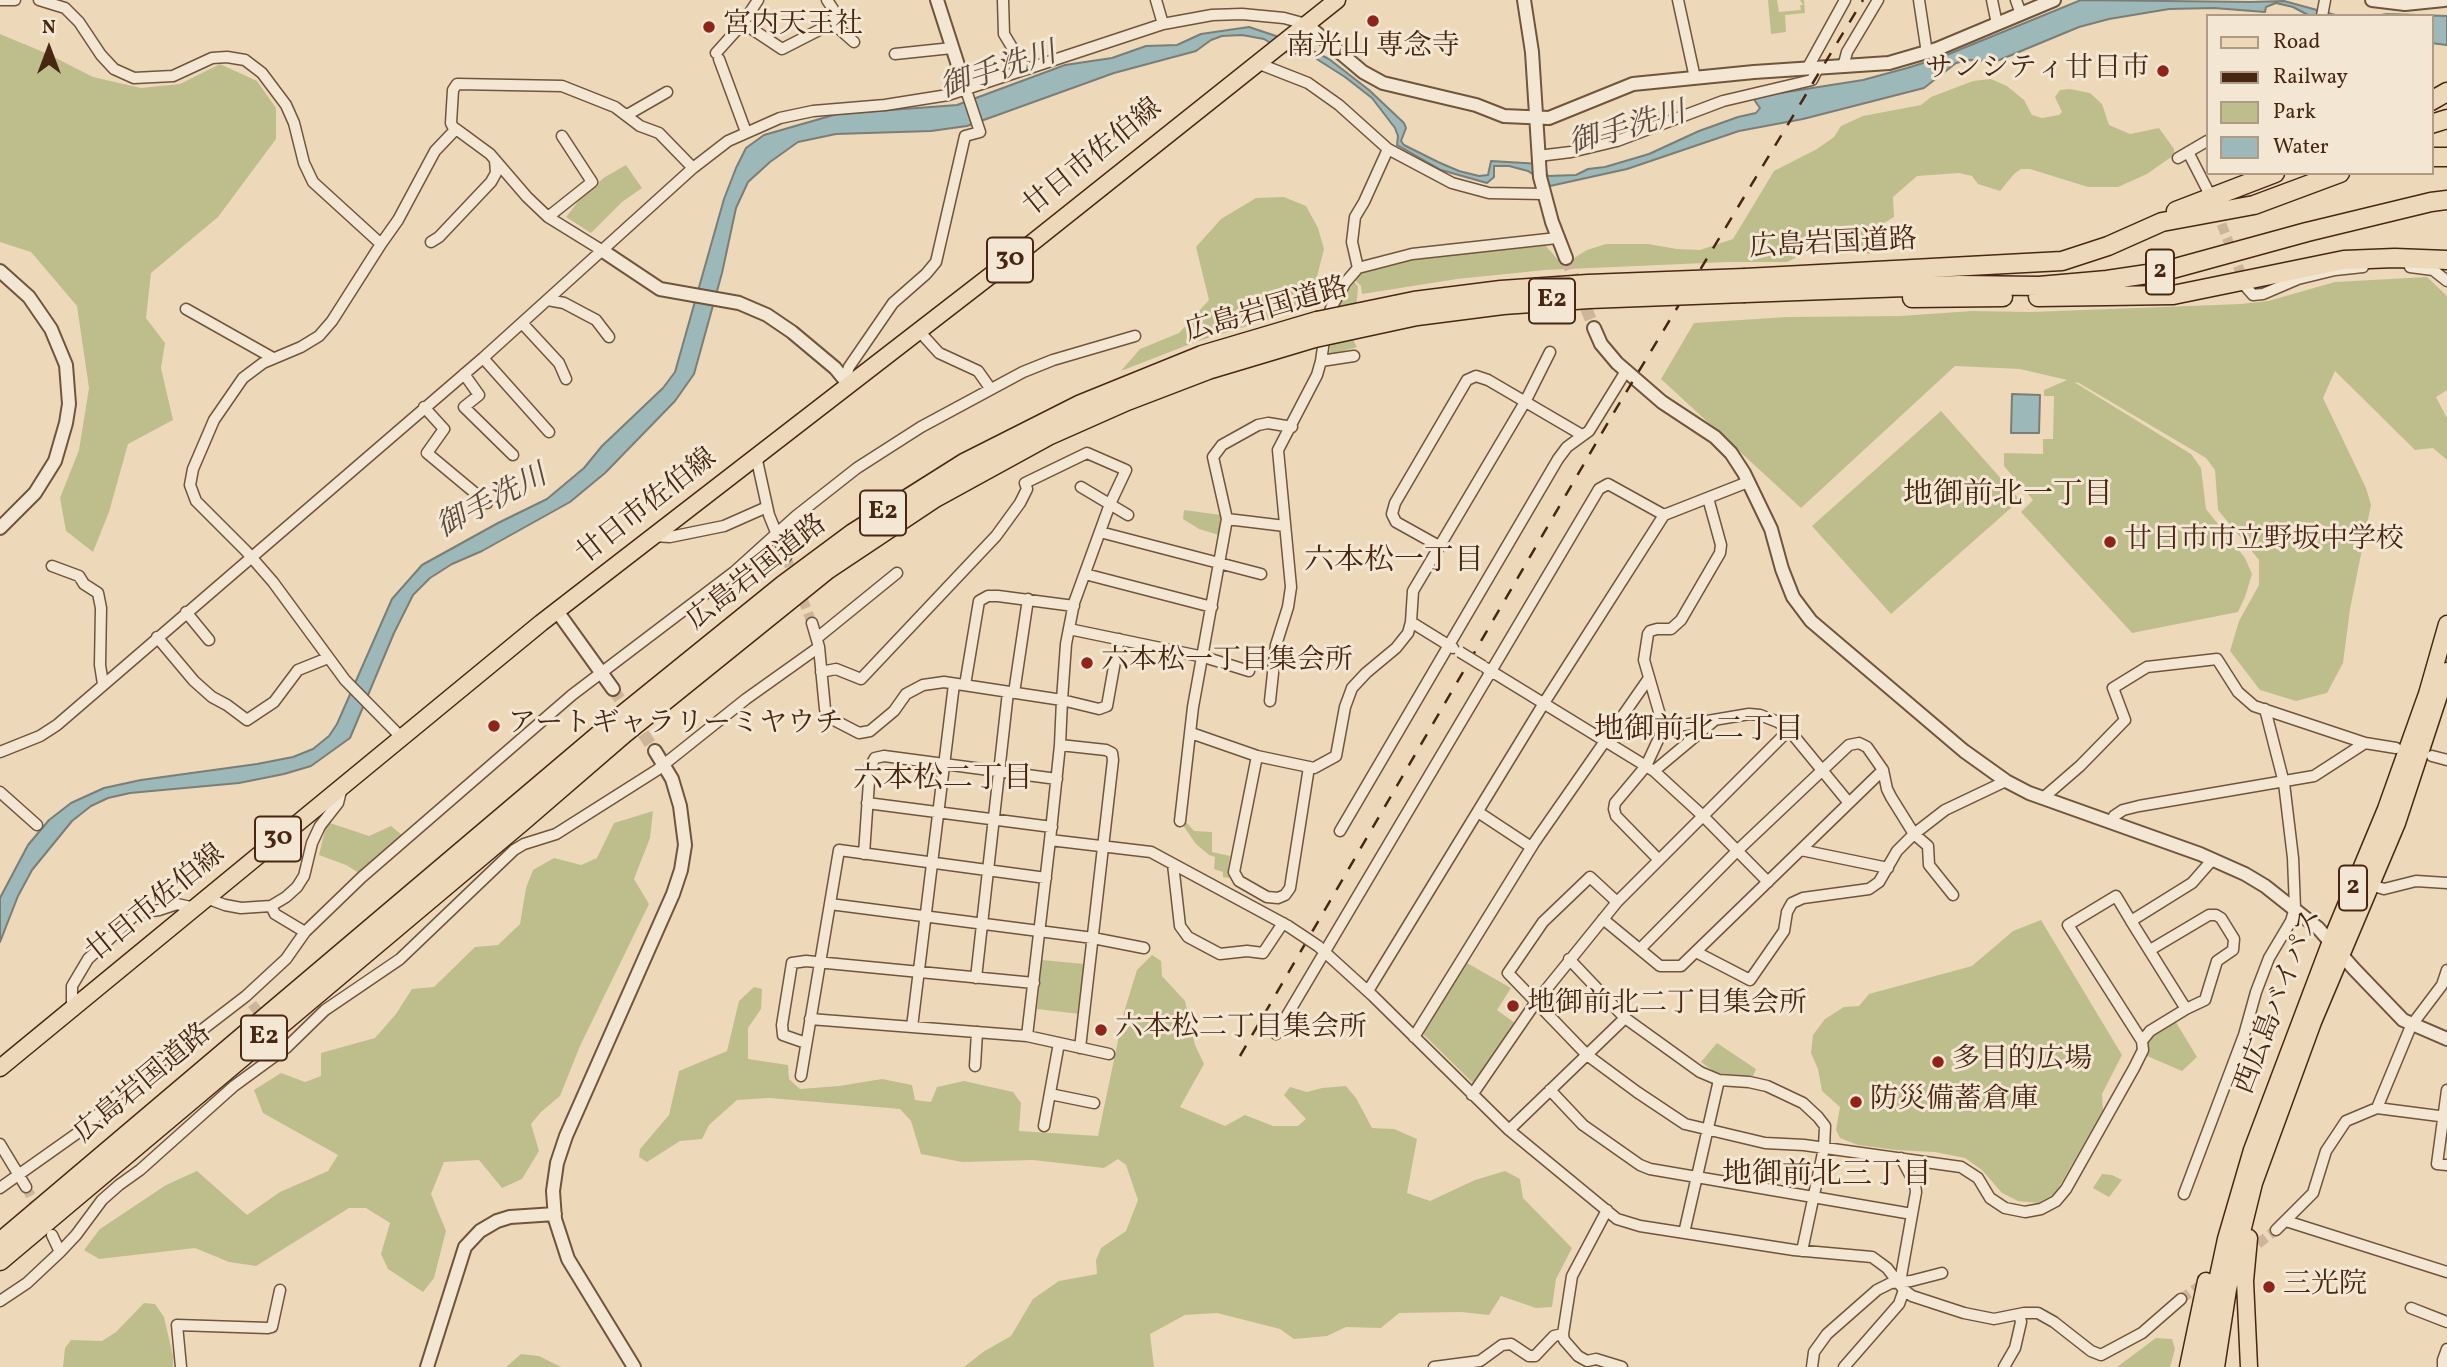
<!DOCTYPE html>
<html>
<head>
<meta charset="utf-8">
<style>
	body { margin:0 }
	#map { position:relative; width:2447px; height:1367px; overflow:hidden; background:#edd9ba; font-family:Vollkorn,serif }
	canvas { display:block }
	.legend { position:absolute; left:2206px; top:14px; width:228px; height:161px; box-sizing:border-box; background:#f3e6d2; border:2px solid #ae9a85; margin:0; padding:9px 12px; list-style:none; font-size:21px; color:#472712 }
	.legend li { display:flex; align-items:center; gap:14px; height:35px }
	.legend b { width:35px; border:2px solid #ae9a85 }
	.north { position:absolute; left:14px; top:14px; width:70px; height:70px; -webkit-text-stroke:5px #f3e6d2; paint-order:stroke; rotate:0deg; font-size:19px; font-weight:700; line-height:28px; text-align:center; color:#472712 }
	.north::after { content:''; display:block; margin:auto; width:24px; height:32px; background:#472712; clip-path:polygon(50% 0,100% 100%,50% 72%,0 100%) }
</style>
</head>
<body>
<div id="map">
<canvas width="2447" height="1367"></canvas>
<ul class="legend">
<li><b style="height:9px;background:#edd9ba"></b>Road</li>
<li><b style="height:9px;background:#472712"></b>Railway</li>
<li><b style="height:19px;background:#bebe8c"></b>Park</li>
<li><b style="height:19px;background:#9db8b9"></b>Water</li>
</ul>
<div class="north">N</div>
</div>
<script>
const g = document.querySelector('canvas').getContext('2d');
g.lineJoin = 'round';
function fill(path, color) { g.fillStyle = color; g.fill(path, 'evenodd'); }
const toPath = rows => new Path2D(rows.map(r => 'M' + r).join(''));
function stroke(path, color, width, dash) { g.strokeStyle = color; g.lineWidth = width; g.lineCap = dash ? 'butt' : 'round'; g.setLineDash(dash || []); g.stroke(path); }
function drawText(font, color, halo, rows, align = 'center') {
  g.font = font + ' Vollkorn,"Noto Serif JP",serif'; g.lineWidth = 6; g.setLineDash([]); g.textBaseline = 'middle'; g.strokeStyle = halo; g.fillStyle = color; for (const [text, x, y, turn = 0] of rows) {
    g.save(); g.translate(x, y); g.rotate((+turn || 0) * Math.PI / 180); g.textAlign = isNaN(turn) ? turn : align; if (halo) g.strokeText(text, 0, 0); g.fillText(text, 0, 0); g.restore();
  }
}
fill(toPath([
	[1768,0,1777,0,1779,12,1801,10,1800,5,1803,5,1800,0,1804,0,1805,13,1785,15,1786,32,1771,34],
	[0,34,48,54,93,77,141,88,180,84,220,64,257,81,276,108,276,139,218,217,151,273,146,318,165,343,161,368,173,420,128,444,109,512,93,552,66,531,60,498,79,450,89,388,77,306,31,252,0,242],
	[1991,79,2007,86,2024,100,2032,115,2042,118,2059,115,2062,112,2055,97,2060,90,2070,89,2090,93,2102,104,2109,125,2130,134,2159,128,2174,149,2174,155,2147,174,2118,187,2088,187,2030,169,2021,169,2014,174,2000,191,1978,184,1972,176,1959,173,1917,176,1893,197,1894,217,1869,232,1870,254,1853,252,1842,245,1830,252,1812,250,1787,262,1728,262,1545,270,1457,279,1362,294,1361,286,1354,279,1361,271,1413,257,1545,245,1560,262,1566,263,1587,250,1606,244,1648,244,1677,249,1700,250,1733,239,1774,171,1817,149,1834,137,1841,126,1863,116,1921,105,1931,97,1973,81],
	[626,165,642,188,622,202,591,233,566,217,584,194,605,177],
	[1284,197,1306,206,1318,228,1324,249,1311,300,1297,311,1198,341,1121,371,1140,349,1179,333,1209,300,1196,247,1221,219,1256,198],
	[2427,277,2447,296,2447,390,2436,397,2447,418,2447,460,2433,448,2415,450,2335,371,2323,398,2366,488,2371,505,2350,609,2343,663,2327,693,2296,701,2260,690,2230,651,2239,621,2259,585,2259,560,2218,510,2215,470,2206,458,2079,383,2074,382,2191,454,2201,468,2206,509,2245,558,2252,574,2245,597,2238,612,2132,633,2021,512,2033,500,2004,466,2004,453,2043,454,2043,439,2053,439,2054,396,2044,396,2044,390,2067,380,2020,369,1955,366,1801,508,1661,379,1694,323,1787,317,1900,316,1972,311,2031,312,2241,304,2268,301,2335,282],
	[1354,282,1358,286,1354,342,1357,347,1329,355,1337,306],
	[1941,411,2020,500,1891,614,1812,526],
	[1184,510,1221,515,1219,535,1199,529,1183,519],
	[653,811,650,838,634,879,649,904,580,1046,560,1096,541,1112,531,1124,539,1151,522,1179,502,1188,479,1160,444,1162,431,1194,446,1231,434,1278,423,1292,388,1269,381,1254,390,1223,366,1208,349,1208,256,1266,229,1262,195,1248,99,1259,84,1250,100,1229,166,1185,197,1171,247,1215,280,1192,328,1171,338,1155,263,1113,254,1090,281,1073,305,1082,321,1076,321,1053,375,1038,396,1014,412,989,434,987,475,947,498,945,520,924,526,888,533,870,554,858,581,865,597,858,614,823],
	[1180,821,1187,823,1194,831,1212,832,1212,852,1230,856,1228,868,1229,878,1223,877,1223,872,1214,869,1215,857,1209,855,1196,844],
	[327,822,369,836,391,826,402,835,359,873,346,865,319,855],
	[2041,920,2122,1055,2102,1094,2103,1110,2055,1194,2038,1203,2018,1201,2002,1193,1982,1170,1965,1158,1935,1152,1896,1150,1858,1145,1840,1138,1836,1130,1840,1107,1822,1091,1818,1069,1811,1053,1813,1035,1825,1019,1844,1007,1859,1006,1869,994,1972,966,2013,931],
	[1152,955,1161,961,1162,976,1185,1001,1195,1045,1204,1064,1180,1107,1225,1126,1245,1115,1273,1126,1298,1126,1306,1119,1284,1095,1290,1087,1307,1092,1322,1088,1346,1086,1356,1098,1372,1128,1394,1129,1417,1139,1407,1193,1430,1201,1475,1180,1505,1171,1520,1179,1523,1198,1572,1248,1556,1279,1552,1307,1536,1308,1501,1296,1489,1315,1461,1312,1399,1313,1381,1328,1346,1327,1327,1336,1294,1339,1280,1329,1217,1313,1185,1315,1150,1334,1154,1367,964,1367,983,1352,1011,1336,1033,1299,1059,1281,1097,1274,1096,1260,1101,1248,1126,1231,1138,1200,1126,1165,1118,1159,1104,1168,1033,1160,962,1162,921,1154,911,1121,900,1109,769,1098,737,1100,709,1125,702,1139,680,1141,647,1162,639,1157,640,1149,669,1115,679,1071,727,1051,739,1001,754,987,762,989,761,1009,748,1028,748,1059,788,1065,789,1079,800,1089,839,1086,882,1079,912,1085,915,1100,931,1102,937,1087,964,1081,1013,1092,1021,1103,1019,1131,1098,1136,1124,1012,1137,970],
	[1042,960,1085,964,1080,1014,1037,1009],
	[1467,963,1511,988,1497,1010,1515,1023,1473,1083,1423,1034],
	[2174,1019,2197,1057,2182,1071,2147,1056,2148,1036],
	[1717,1043,1756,1069,1753,1076,1716,1073,1701,1062],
	[2102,1174,2112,1175,2122,1180,2109,1197,2093,1188],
	[144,1303,155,1304,164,1317,173,1356,173,1367,63,1367,65,1348,71,1340,102,1341,116,1332],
	[2156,1338,2172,1339,2175,1349,2170,1367,2117,1367],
	[521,1354,539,1356,561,1367,506,1367]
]), '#bebe8c');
const water = toPath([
	[2081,0,2251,2,2284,1,2339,16,2310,16,2293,7,2276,3,2266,7,2265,12,2214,8,2169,9,2109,19,2079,27,1997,61,1969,60,1956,63,1924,88,1803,119,1739,131,1627,169,1550,186,1528,171,1509,166,1494,166,1494,177,1487,183,1441,170,1397,145,1398,136,1395,128,1372,98,1345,77,1312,56,1285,52,1264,39,1242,35,1222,36,1211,40,1196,51,1114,73,967,126,931,131,836,134,798,142,770,162,748,182,736,208,722,273,694,374,675,401,605,473,570,502,482,551,452,564,430,578,413,595,394,633,350,738,311,766,284,774,239,783,130,793,108,798,91,806,72,821,32,870,18,896,0,942,0,898,28,845,49,820,71,803,104,788,141,780,257,764,293,757,313,749,329,736,337,724,392,599,422,565,498,523,547,499,584,468,602,446,663,388,675,372,724,199,736,168,746,148,764,135,837,114,957,105,1065,65,1112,58,1146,46,1177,45,1201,34,1249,27,1297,43,1329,59,1369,90,1404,123,1406,128,1401,141,1404,145,1438,162,1459,171,1479,176,1488,175,1491,161,1541,164,1548,176,1576,175,1588,169,1605,167,1649,154,1699,131,1738,117,1756,113,1760,108,1755,101,1755,97,1863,80,1907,68,1939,58,2081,0],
	[2387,14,2447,16,2447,45,2431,43,2431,16,2375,16,2387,14],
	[2012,394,2040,395,2039,433,2011,433,2012,394]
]);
fill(water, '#9db8b9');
stroke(water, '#7b7e76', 2);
stroke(toPath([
	[2216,210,2245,284],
	[786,557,812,623],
	[252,1004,280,1040],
	[26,1187,40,1213],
	[2246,1253,2276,1230],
	[2181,1299,2205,1282]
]), '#ccb598', 10, [10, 5]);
stroke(toPath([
	[1566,258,1594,328],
	[613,689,655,751]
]), '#ccb598', 12, [12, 6]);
const minor = toPath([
	[0,0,15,0],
	[39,0,65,8,79,22,101,55,114,69,134,78,173,76,212,58,227,57,245,60,262,73,286,105,294,123,304,163,313,182,381,244,398,220,435,151,456,129,490,154,527,197,548,217,603,251],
	[827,0,833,9,837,27,854,42],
	[1003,0,1004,34,1025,69],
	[1156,0,1163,24],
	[1678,0,1695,78],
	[1919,0,1927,53],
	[1992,0,1997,24],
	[2016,0,2021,14],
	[2322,16,2325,0],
	[743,23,782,49,825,27],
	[716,53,743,23,758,0],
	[895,54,952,48],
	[719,59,746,132],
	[1257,63,1308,83,1339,105,1388,149,1452,183,1489,193,1544,194],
	[1843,67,1847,52,1878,0],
	[1807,69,1845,0],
	[627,115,667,92],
	[454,129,451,123,453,90,457,84,562,86,615,107,640,126,659,133,693,168],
	[2188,152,2209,193],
	[1538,156,1571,152,1617,141,1723,101,1812,80,1818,68],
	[2178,158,2207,141],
	[548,217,592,182,562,136],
	[431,242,439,237,491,182,496,173,495,160],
	[381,244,332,321,319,336,301,347,263,363,243,378,214,420,193,469,190,485,196,501,246,551,273,582,345,680,401,737],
	[2410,267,2433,270,2447,281],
	[1358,268,1352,242,1355,217,1364,202,1388,149],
	[2246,287,2253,295,2263,294,2298,279,2335,270,2363,267],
	[548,300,564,303,596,320,609,337],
	[186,309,273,358],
	[1328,319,1331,308,1345,283,1358,268,1412,254,1557,238],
	[522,323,559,363,566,379],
	[919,331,939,353,978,371,990,388],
	[483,358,549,432],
	[1321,361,1354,356],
	[464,374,479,395,464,407,513,455],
	[845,379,849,367,893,303,926,274,936,262,965,136,980,132,966,90],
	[424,407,444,429,427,453,487,503],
	[756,456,769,515,786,557],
	[1081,487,1128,515],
	[1708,498,1721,545,1720,553,1681,620,1671,629,1657,629,1650,631,1648,634,1644,660,1662,722,1672,727,1749,714,1760,715,1778,722,1789,730,1849,803],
	[1227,519,1285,526],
	[1100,532,1261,574],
	[653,536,670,537,724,526,767,507],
	[1439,546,1396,522,1392,514,1395,503,1467,380,1476,376,1488,380,1582,435],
	[52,566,79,576,84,584,98,593,101,608,100,665,103,684],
	[1085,574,1212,607],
	[186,612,209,640],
	[1411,622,1453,648],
	[812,623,819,647,825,709,830,718,859,733,870,731,894,711,906,694,923,685,944,682,1062,700,1060,745,1050,840,1151,852,1288,926],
	[1069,629,1204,657,1249,671],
	[157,637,194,681,212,697,227,705,247,720,274,702,298,670,328,658],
	[817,638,897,573],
	[1486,668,1654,771,1703,816,1768,882],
	[821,672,836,669,861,679,996,536,1020,503,1027,489,1025,483,1087,453,1126,470,1110,504,1074,603,1066,644,1062,700,1099,709,1107,706,1119,639],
	[965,685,979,601,988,596,998,596,1074,606],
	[1014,693,1028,599],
	[1270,701,1276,645,1288,607,1291,587,1278,450,1317,375,1321,361,1325,334],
	[1191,733,1257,756,1314,768,1336,756,1345,707,1352,688,1366,673,1396,648,1408,633,1411,622,1413,591,1525,402,1550,352],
	[1060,745,1106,750,1112,753,1113,760,1080,1048],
	[0,752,40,736,57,725,483,358,693,168,728,141,780,118,813,111,885,105,948,95,1163,24,1212,15,1242,14,1284,18,1306,24],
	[1257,756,1234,872,1239,881,1267,897,1278,898,1285,895,1290,888,1309,767],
	[2432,756,2447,760],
	[1654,771,1715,720],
	[0,792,37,825],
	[2043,798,2080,766,2125,720,2113,688,2147,667,2217,659,2238,692,2254,706,2365,743,2396,748],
	[867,803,1052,827],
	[1478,812,1531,847],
	[1180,821,1193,707,1227,519,1213,457,1222,445,1258,425,1268,423,1292,427],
	[2111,823,2114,816,2123,810,2139,806,2314,776,2365,743],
	[1340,831,1558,459,1567,447,1589,431,1626,371],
	[1801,850,1888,868],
	[864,854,870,767,875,758,884,756,1057,779],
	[1659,860,1616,816,1614,809,1615,803,1646,766,1665,725],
	[1173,864,1180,926,1188,937,1220,954,1247,951,1263,953,1283,923],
	[2371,885,2384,889,2416,881,2447,883],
	[206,898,225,905,241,908,271,906,286,897,297,887,304,876,312,843,320,826,338,803,342,787],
	[1617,902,1590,877,1543,922,1508,973,1587,1055,1637,1092,1685,1124,1765,1143,1804,1145,1961,1167,1978,1178,1990,1198,2005,1208,2025,1212,2041,1209,2056,1201,2066,1189,2134,1068,2143,1050,2142,1041,2150,1031,2186,1009,2131,921,2192,883,2213,859],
	[830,904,1093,938,1144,948],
	[271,906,275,914,305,932],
	[1603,919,1660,966,1681,966,1883,770],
	[2131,921,2116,896,2068,925,2142,1041],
	[1318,946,1373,996,1509,1130,1617,1219,1640,1226,1794,1250,1872,1257,1887,1268,1904,1290,1912,1296,1964,1313,1994,1319,2024,1313,2038,1313,2054,1322,2091,1351,2101,1355,2142,1333,2181,1299],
	[1640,949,1738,850,1849,745,1859,743,1867,747,1883,770,1887,789,1891,797,1914,834,1928,846,1929,865,1953,895],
	[2150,950,2209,915,2216,915,2221,918,2234,939,2233,950,2217,961,2205,1000,2186,1009],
	[1696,952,1750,980,1784,931,1787,912,1792,903,1803,898,1869,889,1879,882,1897,851,1914,834,1945,810,2006,781],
	[1569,959,1625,1018,1700,1072,1719,1080,1749,1082,1767,1086,1803,1103,1818,1117,1825,1126,1824,1148,1802,1251],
	[976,978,1008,692],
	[1368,991,1544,703,1664,515,1748,482],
	[72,1010,72,986,88,959,137,913,159,910,177,904,195,908],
	[810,1019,1027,1036,1109,1054],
	[912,1027,954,684],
	[1276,1034,1599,489,1608,484,1664,515],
	[1027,1036,1050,840],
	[1414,1037,1534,843,1649,678],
	[806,1043,783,1035,782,1025,792,963,806,961,1034,983],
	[975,1066,977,1032],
	[801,1076,839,850,1046,878],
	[1550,1090,1583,1125,1640,1165,1650,1169,1912,1214],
	[2447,1090,2437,1164,2447,1165],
	[1050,1094,1094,1103],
	[1472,1095,1536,1002,1617,902,1789,730],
	[2377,1108,2447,1117],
	[1044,1126,1059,1043],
	[1509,1130,1625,1018],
	[0,1144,26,1187],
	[0,1188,86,1127,116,1096,246,996,286,959,305,932,362,877,572,695,734,572,796,516,857,468,921,427,1023,372,1053,360,1135,336],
	[2184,1194,2244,1035,2256,992,2269,958,2291,921,2295,908,2293,858,2284,783,2265,709],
	[2286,1221,2447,1272],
	[2276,1230,2313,1193,2326,1151,2346,1121,2377,1108,2411,1026,2442,985,2447,970],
	[1684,1233,1719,1080],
	[52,1235,60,1252],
	[1900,1282,1916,1192,1915,1184,1901,1158],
	[0,1301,27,1283,60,1252,76,1235,102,1200,119,1185,140,1170,234,1086,286,1048,325,1010,400,959,514,850,524,844,556,834,657,770,746,699,819,647],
	[2411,1308,2447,1322],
	[1563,1334,1572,1276,1607,1210],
	[181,1367,177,1325,268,1328,272,1327,280,1290],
	[1434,1367,1480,1361,1502,1345,1511,1344,1529,1356,1535,1356,1554,1336,1563,1334,1564,1340,1578,1356,1587,1361,1596,1359,1622,1367],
	[1812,1367,1814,1352,1827,1334,1877,1290,1891,1283,1911,1281,1942,1273],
	[1844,1367,1899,1304,1904,1290],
	[2004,1367,2015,1348,2021,1322,2019,1314],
	[2443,1367,2443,1360,2447,1349]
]);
const tertiary = toPath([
	[937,0,966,90],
	[1524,0,1532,52,1540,177,1552,222,1566,258],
	[2372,0,2405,4,2444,0],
	[1306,24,1363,72,1383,83,1476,105,1504,116,1549,118,1633,84,1754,72,1889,63,1937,49,2054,0],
	[603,251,660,289,739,303,767,315,792,332,835,368,849,385],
	[0,271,29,297,51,329,66,365,69,404,66,423,55,461,35,493,0,528],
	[1594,328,1601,344,1617,363,1662,402,1715,437,1731,453,1744,473,1771,529,1782,569,1793,597,1811,621,1964,751,2006,781,2029,793,2200,854,2245,874,2265,886,2318,928,2354,969,2403,1020,2447,1039],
	[557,611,613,689],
	[427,1367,465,1247,480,1231,497,1221,510,1217,555,1214],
	[634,1367,568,1259,555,1219,553,1191,557,1163,566,1136,673,894,681,870,685,845,680,806,672,779,655,751]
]);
const primary = toPath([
	[0,1068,541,623,1008,262,1337,0]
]);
const trunk = toPath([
	[2249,1238,2245,1281,2249,1367],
	[2188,1367,2206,1281],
	[2202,1367,2213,1300,2226,1239,2252,1150,2331,941,2386,809,2427,694,2447,624],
	[2216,1367,2228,1289,2254,1183,2313,1022,2397,823,2447,671]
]);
const motorway = toPath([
	[2431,101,2447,92],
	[2431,124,2447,119],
	[2431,157,2447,157],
	[2176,211,2275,173],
	[1745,278,2062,261,2108,246,2162,222,2254,205,2340,173],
	[1745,293,1959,285,2039,286,2107,280,2161,272,2307,232,2431,202,2447,200],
	[2038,297,2173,295,2344,260,2395,258,2447,260],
	[1912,298,2003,297],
	[0,1242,615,721,783,585,853,533,964,463,1081,404,1202,355,1317,321],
	[0,1261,523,821,625,733,827,570,935,498,1048,436,1127,401,1208,370,1315,338]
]);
stroke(minor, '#70543c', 13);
stroke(tertiary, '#70543c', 16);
stroke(primary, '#472712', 19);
stroke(trunk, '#472712', 19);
stroke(motorway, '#472712', 21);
stroke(minor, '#f3e6d2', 10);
stroke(tertiary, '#f3e6d2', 12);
stroke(primary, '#edd9ba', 16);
stroke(trunk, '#edd9ba', 16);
stroke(motorway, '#edd9ba', 18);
stroke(toPath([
	[1240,1056,1610,419,1863,0]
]), '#472712', 2.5, [12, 12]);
const minorBridge = toPath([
	[1460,652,1483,666],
	[1288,926,1318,946]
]);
const motorwayBridge = toPath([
	[1317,321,1414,301,1501,290,1588,284,1745,278],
	[1315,338,1417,316,1503,305,1589,299,1745,293]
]);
stroke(minorBridge, '#70543c', 13, []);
stroke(motorwayBridge, '#472712', 21, []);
stroke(minorBridge, '#f3e6d2', 10);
stroke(motorwayBridge, '#edd9ba', 18);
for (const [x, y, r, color] of [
	[1373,21,7,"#8f2418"],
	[709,27,7,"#8f2418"],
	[2163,71,7,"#8f2418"],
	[2110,542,7,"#8f2418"],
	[1087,663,7,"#8f2418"],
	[494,726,7,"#8f2418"],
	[1513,1006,7,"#8f2418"],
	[1101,1030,7,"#8f2418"],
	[1938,1062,7,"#8f2418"],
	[1856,1102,7,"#8f2418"],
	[2269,1287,7,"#8f2418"]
]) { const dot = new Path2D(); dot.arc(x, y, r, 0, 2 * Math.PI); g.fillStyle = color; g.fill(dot); stroke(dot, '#f3e6d2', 2.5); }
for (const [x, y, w] of [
	[1010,260,46],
	[2160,272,28],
	[1552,301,46],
	[883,513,46],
	[278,839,46],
	[2353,888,28],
	[264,1038,46]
]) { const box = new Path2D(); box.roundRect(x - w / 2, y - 22.5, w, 45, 5); g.fillStyle = '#f3e6d2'; g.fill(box); stroke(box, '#472712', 2); }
drawText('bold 26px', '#472712', null, [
	["30",1010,260],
	["2",2160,272],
	["E2",1552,301],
	["E2",883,513],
	["30",278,839],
	["2",2353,888],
	["E2",264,1038]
]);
drawText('28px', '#472712', '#f3e6d2', [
	["宮内天王社",723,27],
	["南光山 専念寺",1373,49,"center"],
	["サンシティ廿日市",2149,71,"right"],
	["廿日市市立野坂中学校",2124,542],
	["六本松一丁目集会所",1101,663],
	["アートギャラリーミヤウチ",508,726],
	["地御前北二丁目集会所",1527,1006],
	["六本松二丁目集会所",1115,1030],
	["多目的広場",1952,1062],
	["防災備蓄倉庫",1870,1102],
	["三光院",2283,1287]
], 'left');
drawText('28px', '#472712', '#f3e6d2', [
	["廿日市佐伯線",1094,159,-39],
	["広島岩国道路",1833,246,-3],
	["広島岩国道路",1267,312,-16],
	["廿日市佐伯線",648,508,-38],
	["広島岩国道路",758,574,-38],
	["廿日市佐伯線",157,905,-39],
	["西広島バイパス",2280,1002,-69],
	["広島岩国道路",144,1085,-40]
]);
drawText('italic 30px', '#5c4b3c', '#f3e6d2', [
	["御手洗川",999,73,-18],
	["御手洗川",1628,131,-16],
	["御手洗川",493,504,-28]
]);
drawText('30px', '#472712', '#f3e6d2', [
	["地御前北一丁目",2008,497],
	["六本松一丁目",1394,563],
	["地御前北二丁目",1699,732],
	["六本松二丁目",943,781],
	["地御前北三丁目",1827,1177]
]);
</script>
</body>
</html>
